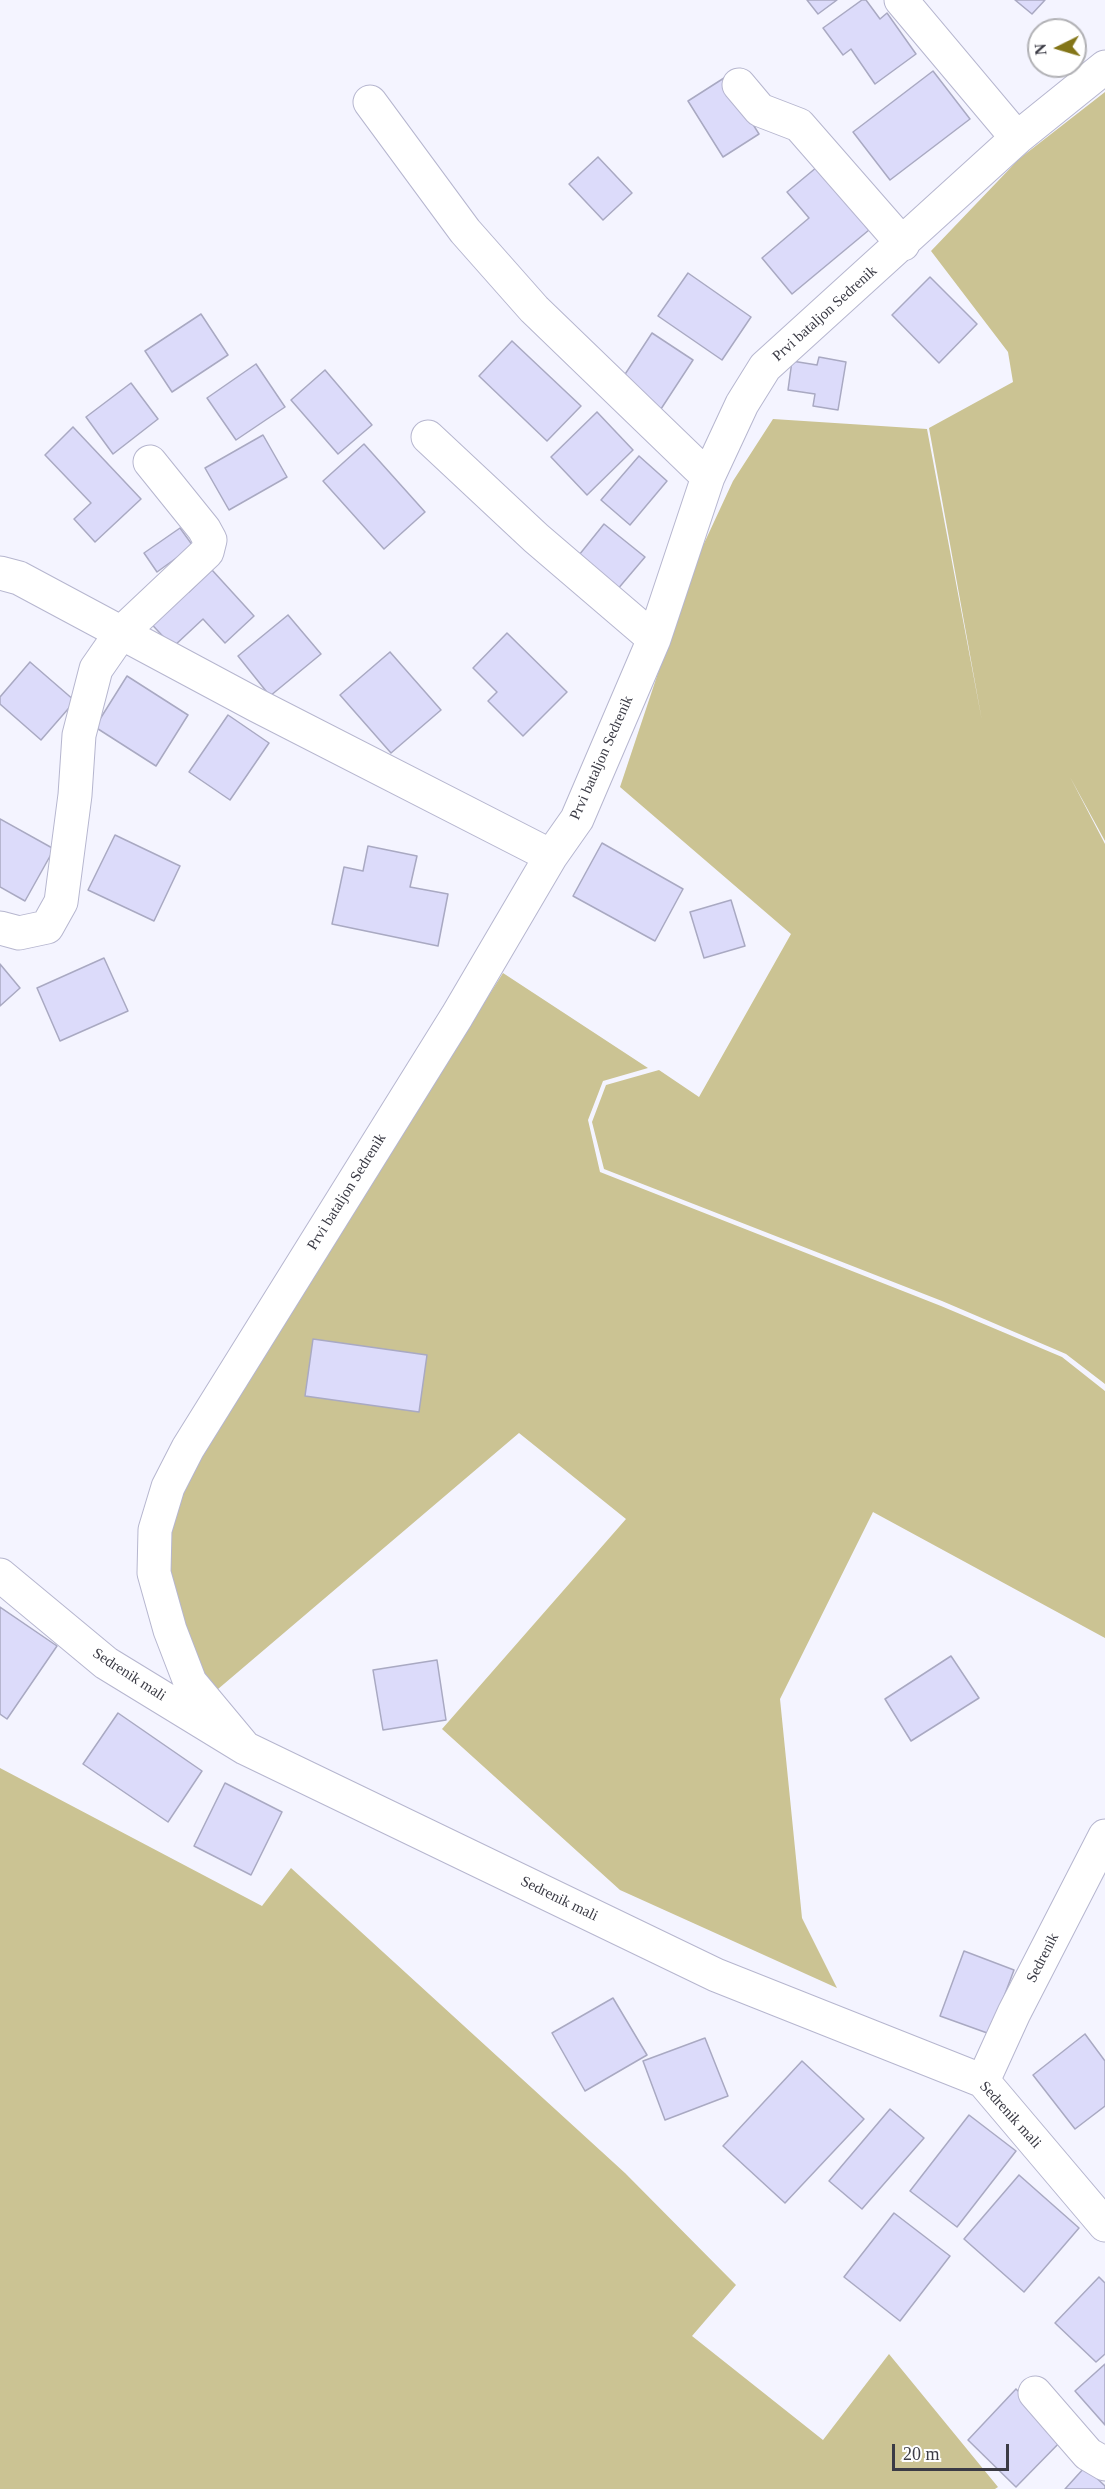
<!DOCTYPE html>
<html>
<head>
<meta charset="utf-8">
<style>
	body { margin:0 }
	#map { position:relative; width:1105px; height:2489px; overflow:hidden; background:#f4f4ff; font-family:Georgia,serif }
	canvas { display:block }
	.north { position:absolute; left:1027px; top:18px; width:60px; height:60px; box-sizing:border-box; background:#fff; border:2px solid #b1b1b5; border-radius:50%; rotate:265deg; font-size:16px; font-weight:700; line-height:24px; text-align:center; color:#3b3b45 }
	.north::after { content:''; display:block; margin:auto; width:21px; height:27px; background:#837518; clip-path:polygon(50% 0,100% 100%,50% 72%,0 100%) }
	.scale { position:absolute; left:892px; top:2444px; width:117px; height:27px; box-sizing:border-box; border:3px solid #3b3b45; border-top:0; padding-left:8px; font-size:18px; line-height:21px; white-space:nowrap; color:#3b3b45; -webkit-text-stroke:4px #fff; paint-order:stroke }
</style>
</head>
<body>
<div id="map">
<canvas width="1105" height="2489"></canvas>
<div class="north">N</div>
<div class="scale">20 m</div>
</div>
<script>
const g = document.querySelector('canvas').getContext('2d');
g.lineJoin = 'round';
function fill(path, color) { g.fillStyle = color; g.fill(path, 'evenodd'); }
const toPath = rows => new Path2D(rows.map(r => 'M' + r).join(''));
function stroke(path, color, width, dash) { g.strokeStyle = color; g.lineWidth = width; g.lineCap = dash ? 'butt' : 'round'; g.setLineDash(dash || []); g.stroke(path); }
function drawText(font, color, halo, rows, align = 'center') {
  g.font = font + ' Georgia,serif'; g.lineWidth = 4.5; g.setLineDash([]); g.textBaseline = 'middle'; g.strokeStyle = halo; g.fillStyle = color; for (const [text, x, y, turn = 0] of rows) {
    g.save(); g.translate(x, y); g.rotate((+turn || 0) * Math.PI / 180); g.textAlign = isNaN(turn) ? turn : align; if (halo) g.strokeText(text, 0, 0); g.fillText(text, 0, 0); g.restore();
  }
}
fill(toPath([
	[1105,92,1105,841,1070,777,1105,844,1105,1384,1066,1354,942,1301,604,1169,592,1122,606,1085,659,1070,699,1097,791,934,620,787,694,565,733,481,773,419,927,429,982,721,929,428,1013,382,1008,352,931,251,1019,159],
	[503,973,648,1068,603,1081,588,1120,600,1172,941,1306,1062,1357,1105,1391,1105,1638,873,1512,780,1699,802,1918,837,1988,620,1890,442,1729,626,1519,519,1433,211,1695,175,1599,168,1561,167,1529,201,1447],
	[0,1768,262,1906,291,1868,625,2173,736,2285,692,2336,823,2440,889,2354,998,2487,995,2489,0,2489]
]), '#cbc393');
const building = toPath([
	[807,0,837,0,818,14,807,0],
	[862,0,866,0,880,19,887,13,916,54,875,84,851,49,843,55,823,28,862,0],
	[1015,0,1045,0,1032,14,1015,0],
	[933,71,970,119,890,180,853,132,933,71],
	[724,78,759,134,723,157,688,101,724,78],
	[598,157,632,193,603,220,569,184,598,157],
	[817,167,869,230,792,294,762,258,809,218,787,192,817,167],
	[688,273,751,317,722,360,658,316,688,273],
	[930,277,977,324,939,363,892,315,930,277],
	[201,314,228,355,172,392,145,351,201,314],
	[652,333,693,360,659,412,618,385,652,333],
	[512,341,581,406,547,441,479,376,512,341],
	[819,357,846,362,838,410,813,406,815,394,788,390,792,361,817,365,819,357],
	[256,364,285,407,236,440,207,398,256,364],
	[325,370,372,425,338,454,291,400,325,370],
	[131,383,158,419,113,454,86,417,131,383],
	[597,412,633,450,587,495,551,457,597,412],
	[73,427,141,499,95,542,74,519,91,503,45,455,73,427],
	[263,435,287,477,229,510,205,468,263,435],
	[364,444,425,512,384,549,323,481,364,444],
	[639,456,667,481,630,525,601,500,639,456],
	[604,524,645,557,611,597,571,565,604,524],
	[180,528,193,546,157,572,144,553,180,528],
	[212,570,254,616,225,643,203,619,173,647,142,614,179,581,189,592,212,570],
	[288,615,321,654,270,696,238,656,288,615],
	[507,633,567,692,523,736,488,701,497,692,473,668,507,633],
	[390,652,441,710,391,753,340,695,390,652],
	[30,662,75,701,41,740,0,704,0,697,30,662],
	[127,676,188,715,156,766,95,727,127,676],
	[228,715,269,743,230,800,189,772,228,715],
	[0,819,54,849,25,901,0,887,0,819],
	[115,835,180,866,154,921,88,890,115,835],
	[602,843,683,889,655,941,573,896,602,843],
	[368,846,417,856,410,887,448,894,438,946,332,924,344,867,363,871,368,846],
	[731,900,745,946,704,958,690,912,731,900],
	[104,958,128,1011,60,1041,37,988,104,958],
	[0,964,20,988,0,1006,0,964],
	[313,1339,427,1355,419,1412,305,1396,313,1339],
	[0,1607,57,1646,7,1719,0,1714,0,1607],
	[951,1656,979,1698,911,1741,885,1699,951,1656],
	[437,1660,446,1720,383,1730,373,1670,437,1660],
	[118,1713,202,1771,168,1822,83,1764,118,1713],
	[225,1783,282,1812,251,1875,194,1846,225,1783],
	[964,1951,1014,1970,990,2034,940,2016,964,1951],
	[613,1998,647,2055,585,2091,552,2033,613,1998],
	[1085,2034,1105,2061,1105,2106,1075,2129,1033,2075,1085,2034],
	[705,2038,728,2096,665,2120,643,2061,705,2038],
	[802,2061,864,2119,785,2203,723,2146,802,2061],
	[890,2109,924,2138,862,2209,829,2181,890,2109],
	[969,2115,1016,2151,957,2227,910,2191,969,2115],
	[1019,2175,1079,2228,1024,2292,964,2239,1019,2175],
	[894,2213,950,2256,900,2321,844,2277,894,2213],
	[1099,2277,1105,2283,1105,2354,1096,2362,1055,2323,1099,2277],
	[1105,2364,1105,2425,1075,2391,1105,2364],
	[1016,2389,1065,2437,1016,2487,968,2440,1016,2389],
	[1085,2467,1105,2486,1105,2489,1065,2489,1085,2467]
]);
fill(building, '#dcdbfa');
stroke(building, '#a9a9c2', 1.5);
const minor = toPath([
	[901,0,1017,138],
	[739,85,760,110,799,125,903,244],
	[370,102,465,231,534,309,708,477],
	[428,437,536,538,654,639],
	[0,573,19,578,256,705,551,856],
	[0,928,19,933,47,927,61,902,75,795,79,735,96,669,121,633,207,552,210,540,204,529,150,462],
	[0,1575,106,1663,245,1748,716,1975,983,2081,1105,2225],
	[245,1748,190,1682,170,1630,154,1573,155,1530,168,1487,188,1448,457,1016,551,856,577,819,654,639,708,477,742,404,765,367,1017,138,1105,67],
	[983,2081,1014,2013,1105,1836],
	[1035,2393,1088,2454,1105,2464]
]);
stroke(minor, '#b6b6cf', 35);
stroke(minor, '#fff', 33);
drawText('15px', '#3b3b45', '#fff', [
	["Prvi bataljon Sedrenik",825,314,-42],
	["Prvi bataljon Sedrenik",602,758,-66],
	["Prvi bataljon Sedrenik",347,1192,-58],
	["Sedrenik mali",129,1675,33],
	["Sedrenik mali",559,1899,26],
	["Sedrenik",1043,1958,-63],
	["Sedrenik mali",1010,2115,48]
]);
</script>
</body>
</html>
